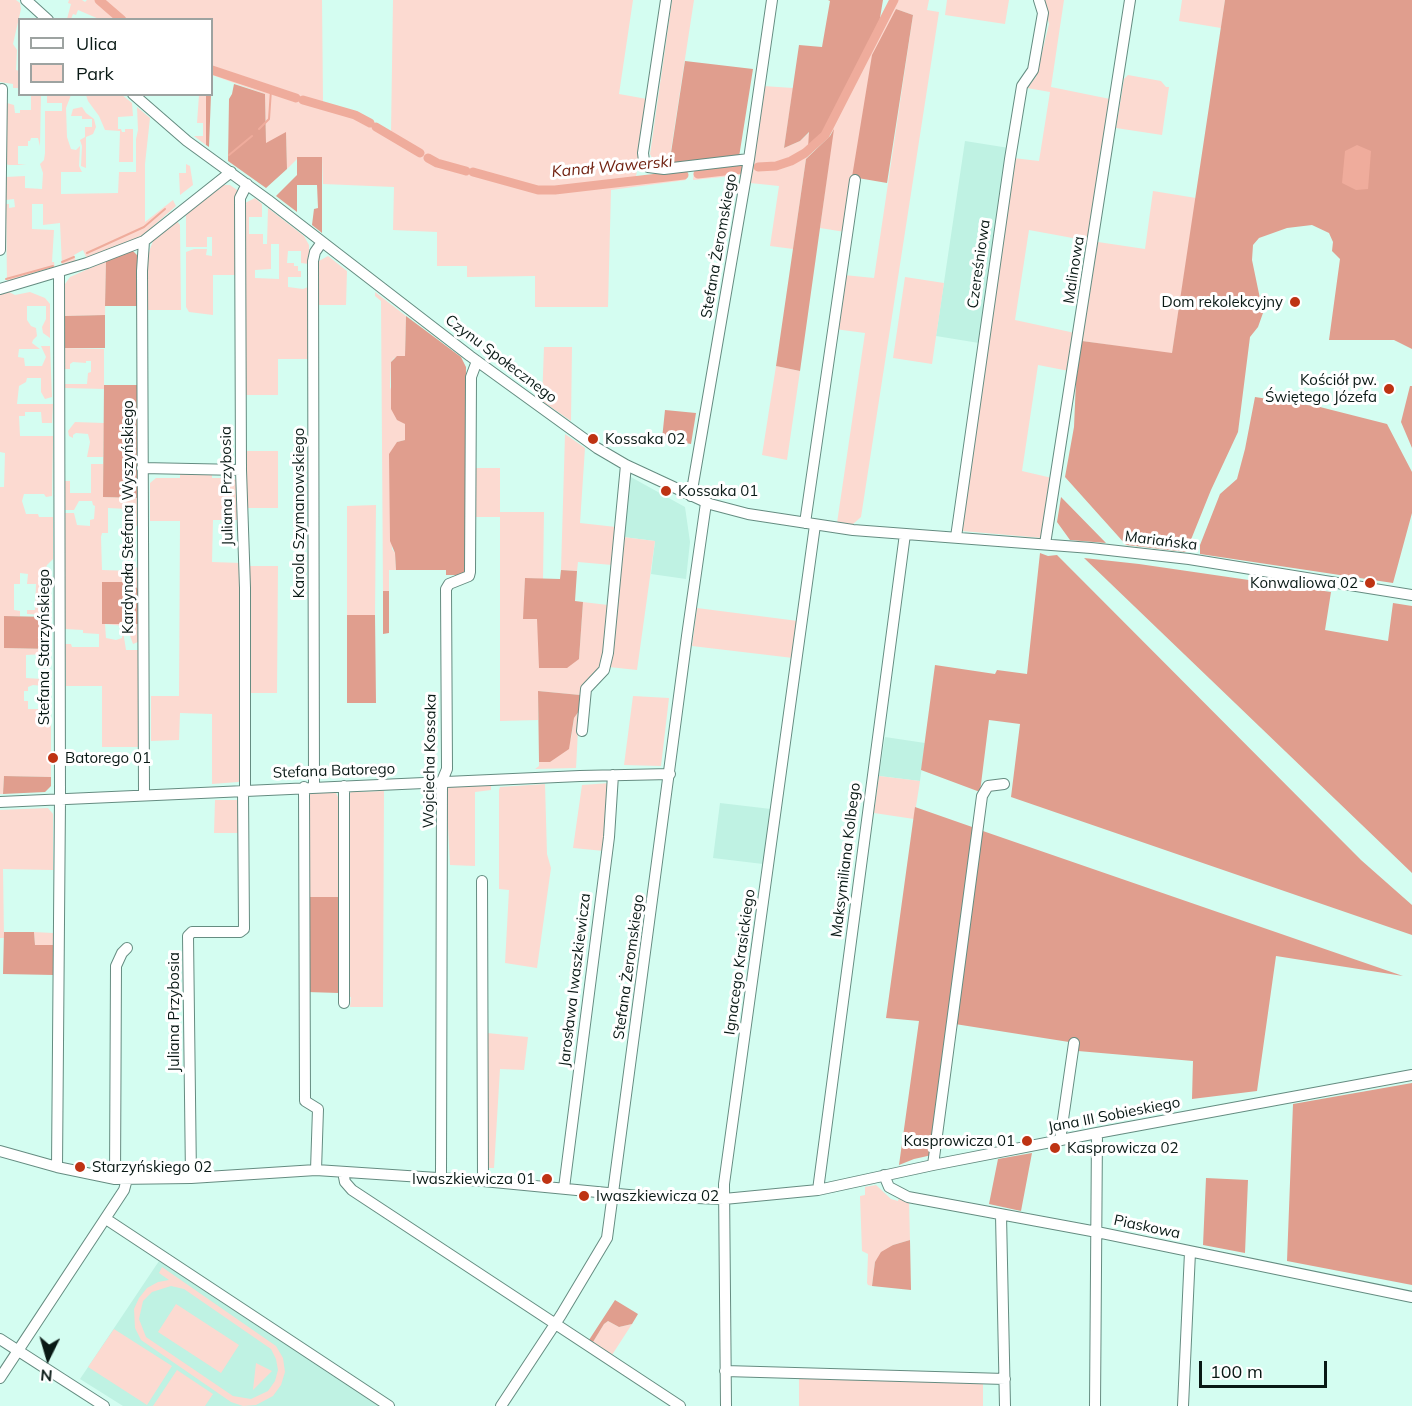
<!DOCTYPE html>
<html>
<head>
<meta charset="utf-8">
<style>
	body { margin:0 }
	#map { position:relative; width:1412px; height:1406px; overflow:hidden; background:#d4fdf1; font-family:Mulish,sans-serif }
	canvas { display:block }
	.legend { position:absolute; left:18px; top:18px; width:195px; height:78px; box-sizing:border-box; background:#fff; border:2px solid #9da3a1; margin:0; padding:8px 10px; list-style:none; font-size:18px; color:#091915 }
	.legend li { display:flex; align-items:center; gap:12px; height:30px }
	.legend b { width:30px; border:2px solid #9da3a1 }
	.north { position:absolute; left:18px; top:1328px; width:60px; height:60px; -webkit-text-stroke:4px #fff; paint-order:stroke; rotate:185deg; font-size:16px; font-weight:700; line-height:24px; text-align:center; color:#091915 }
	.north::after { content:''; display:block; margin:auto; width:21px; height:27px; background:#091915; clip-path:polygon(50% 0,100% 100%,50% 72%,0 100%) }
	.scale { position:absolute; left:1199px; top:1361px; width:128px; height:27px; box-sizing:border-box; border:3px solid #091915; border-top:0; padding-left:8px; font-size:18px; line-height:21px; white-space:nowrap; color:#091915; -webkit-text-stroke:4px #fff; paint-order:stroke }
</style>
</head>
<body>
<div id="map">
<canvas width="1412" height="1406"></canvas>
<ul class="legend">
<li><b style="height:8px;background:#fff"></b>Ulica</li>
<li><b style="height:16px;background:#fcdad1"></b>Park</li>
</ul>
<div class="north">N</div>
<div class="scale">100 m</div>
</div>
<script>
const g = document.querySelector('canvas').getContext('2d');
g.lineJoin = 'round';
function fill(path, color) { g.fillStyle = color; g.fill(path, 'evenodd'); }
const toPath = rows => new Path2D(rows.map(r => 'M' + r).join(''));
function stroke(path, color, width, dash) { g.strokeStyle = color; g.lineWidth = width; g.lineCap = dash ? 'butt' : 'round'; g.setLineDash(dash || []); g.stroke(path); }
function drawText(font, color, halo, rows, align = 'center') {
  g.font = font + ' Mulish,sans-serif'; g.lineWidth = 6; g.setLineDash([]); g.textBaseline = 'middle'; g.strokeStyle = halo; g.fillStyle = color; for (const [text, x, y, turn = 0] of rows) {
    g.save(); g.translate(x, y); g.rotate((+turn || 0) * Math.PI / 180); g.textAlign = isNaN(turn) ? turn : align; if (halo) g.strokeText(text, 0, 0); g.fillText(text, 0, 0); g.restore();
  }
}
fill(toPath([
	[965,141,1009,148,979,343,936,336],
	[629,476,685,507,690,542,686,579,651,574,655,541,623,537],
	[885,737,925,743,920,781,879,776],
	[720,803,771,809,763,864,713,858],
	[159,1261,378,1406,123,1406,80,1379]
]), '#bff2e3');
fill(toPath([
	[0,0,16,0,20,3,21,9,13,44,17,50,16,70,19,71,19,88,13,88,13,84,0,82],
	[69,0,82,0,85,2,87,0,322,0,323,103,359,112,391,133,393,0,633,0,619,94,647,99,636,177,685,171,686,180,611,190,608,307,535,307,535,276,467,277,467,266,437,266,437,232,393,230,394,187,323,184,322,157,297,159,287,169,286,133,266,144,265,94,212,75,212,20,99,19,78,10,76,15,73,14,71,19,67,19,71,4,68,3],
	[672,0,694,0,669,163,660,164,654,162,650,154],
	[891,0,929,0,927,10,939,12,861,517,852,525,837,523,865,333,835,329,844,275,874,278,913,15,896,9,845,232,820,228,833,131,806,159,793,249,770,246,779,186,750,183,754,164,763,86,793,88,784,148,800,141,810,132,809,147,824,133],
	[947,0,1009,0,1005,24,945,15],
	[1043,0,1064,0,1051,87,1110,99,1089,241,1029,230,1015,320,1075,333,1069,371,1038,365,1022,471,1052,478,1042,538,962,531,1013,158,1039,161,1050,92,1027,88,1036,77,1049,24],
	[1182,0,1225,0,1221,28,1179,21],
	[1128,75,1161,81,1166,87,1169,87,1162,135,1116,128,1124,79],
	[31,95,41,95,40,146,38,138,31,138,30,141,28,141,28,146,18,146,18,164,26,165,9,165,6,164,7,103,14,105,15,113,20,113,20,110,31,110],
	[47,95,71,95,66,108,67,137,71,149,76,150,80,146,79,166,82,172,61,172,61,194,118,193,119,172,136,172,136,139,138,130,137,107,150,118,145,164,145,222,173,200,176,206,141,237,87,259,83,250,74,255,76,262,62,265,60,223,43,225,43,204,32,204,32,229,54,230,52,262,54,262,55,270,7,283,6,204,9,204,9,208,15,207,14,199,6,200,6,177,25,176,25,188,42,189,43,173,40,164,44,160,45,153,45,111,62,111,62,103,47,103],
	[86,95,122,95,132,103,133,116,118,117,118,129,121,129,122,132,125,132,125,129,133,129,133,162,119,162,120,131,105,130,99,116,88,101],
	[199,95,206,95,206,145,194,136,203,136,203,123,197,123],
	[82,107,86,113,94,119,96,127,93,134,86,137,86,168,81,166,82,146,80,140,85,137,85,127,92,127,92,119,82,119,82,116,71,116,73,109],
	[186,164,190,166,193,185,180,195,179,173,186,173],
	[740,165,742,171,741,175,693,180,694,170],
	[221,185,230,185,237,190,236,275,213,275,213,315,189,312,186,307,186,252,194,249,207,249,206,255,212,256,212,237,207,237,207,247,186,247,186,214,212,192,220,189],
	[1153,191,1196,198,1172,354,1082,341,1098,242,1145,249],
	[255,198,262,204,262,217,249,217,249,234,263,234,263,244,267,244,268,208,304,236,309,245,309,264,301,263,301,251,288,251,287,263,294,263,294,266,298,266,298,271,301,271,301,277,288,277,288,287,303,289,308,287,308,359,278,359,278,395,245,395,245,203],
	[271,244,279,244,279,279,255,278,255,270,271,269],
	[177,221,180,225,181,310,148,310,146,298,147,261,150,249,153,241],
	[328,256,347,271,346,305,319,305,319,261],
	[106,261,105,315,65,316,65,284,70,277],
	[905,277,944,283,932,364,893,358],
	[7,291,15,295,30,292,45,298,50,304,50,338,43,333,42,327,46,319,46,306,27,306,27,320,31,326,36,328,37,336,33,340,32,343,40,349,19,349,18,357,24,358,25,366,42,366,46,357,41,346,50,346,52,397,45,399,41,392,41,378,27,378,26,382,19,386,17,404,53,404,52,423,42,423,41,412,25,412,25,416,19,416,20,436,53,436,52,496,46,497,44,494,24,494,22,501,26,514,38,514,39,517,53,517,53,559,47,565,43,575,50,584,45,584,45,590,50,591,44,591,44,598,50,598,50,600,45,600,44,606,50,607,44,607,44,615,27,614,27,610,35,610,36,584,27,584,28,574,20,573,20,584,14,584,14,610,20,611,20,616,4,616,5,648,50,649,51,666,47,665,44,654,26,655,26,678,42,679,51,676,51,705,45,705,44,686,33,685,28,687,28,691,24,691,24,701,28,701,28,709,51,709,51,777,4,776,3,794,0,794,0,487,4,487,5,453,0,452,0,292],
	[375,292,406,316,405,356,394,358,391,362,390,387,405,424,405,440,397,442,392,549,395,553,396,570,389,570,389,591,383,591,381,301,375,296],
	[544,347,572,347,571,421,542,401],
	[65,348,104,349,104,389,65,388,65,384,87,384,88,373,91,372,91,361,86,361,86,363,73,362,70,364,70,369,65,369],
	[776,366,800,371,787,460,762,455],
	[75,422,104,423,103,457,87,457,90,442,88,434,76,433,73,435,73,438,69,436,68,431],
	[565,434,585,448,580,523,616,527,612,565,578,562,577,571,561,570],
	[245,451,278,451,278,508,245,508],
	[91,464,103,464,103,497,138,498,138,526,128,526,127,509,108,508,108,533,102,533,101,537,102,570,133,571,138,566,138,589,131,582,102,583,102,624,138,624,138,642,133,644,128,630,124,626,105,624,106,638,116,640,122,638,123,631,126,650,138,650,138,747,102,747,102,686,66,686,65,644,71,644,72,647,99,647,99,634,83,633,83,630,65,629,65,513,74,513,77,525,90,526,90,520,94,519,95,506,93,505,92,501,79,501,74,510,65,510,65,481,70,481,70,493,91,493],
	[476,468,500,468,500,512,544,512,543,579,525,578,524,619,537,619,579,659,583,602,608,605,601,666,580,695,538,691,538,720,500,721,500,517,476,517],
	[180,473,212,473,212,478,233,478,237,481,237,520,213,520,212,562,241,563,240,781,238,782,212,784,212,714,180,713,179,740,151,741,151,696,179,696,180,521,150,521,150,483,156,478,180,478],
	[376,505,375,615,347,615,347,506],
	[623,537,655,541,637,670,609,667],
	[250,566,278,566,277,693,250,693],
	[697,608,798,621,793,658,692,646],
	[633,696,669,698,661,766,624,765],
	[579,711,576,768,535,769,539,766,539,762,550,762,571,739,574,718],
	[879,776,920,781,914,819,874,813],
	[487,783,491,786,491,790,475,792,475,866,450,865,446,788,450,785],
	[610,783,604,851,573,848,582,785],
	[545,784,547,854,551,868,537,968,505,963,509,890,499,889,499,790,500,787],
	[384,791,383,1007,350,1007,351,997,348,997,347,797,351,792],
	[311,792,336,793,339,799,340,897,307,897,309,795],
	[215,800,237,800,240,805,241,833,214,833],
	[48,808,53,814,53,870,3,869,4,938,0,938,0,810],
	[34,932,53,933,53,945,35,945],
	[487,1033,528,1037,524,1070,500,1069,494,1168,488,1168,486,1165],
	[876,1185,891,1199,898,1201,899,1198,909,1200,910,1240,893,1245,875,1262,872,1286,868,1285,867,1283,868,1254,862,1251,860,1196,865,1195,865,1187],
	[162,1267,276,1346,283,1358,285,1372,281,1385,273,1396,256,1405,243,1406,231,1402,141,1340,135,1328,134,1309,139,1298,147,1288,158,1282,169,1280,159,1273],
	[171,1286,184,1289,271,1349,276,1359,278,1370,275,1381,268,1391,251,1399,233,1396,146,1337,139,1319,143,1301,152,1292],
	[176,1304,239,1345,221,1373,158,1332],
	[608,1321,619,1327,632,1324,612,1355,593,1342,604,1324],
	[114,1329,172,1366,147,1405,88,1367],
	[256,1363,272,1371,253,1390],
	[177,1370,213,1394,205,1406,153,1406],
	[799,1376,983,1381,983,1406,799,1406]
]), '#fcdad1');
fill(toPath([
	[828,0,883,0,879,24,824,133,808,148,809,132,800,141,784,148,799,45,822,47,830,1],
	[1225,0,1412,0,1412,349,1394,340,1329,340,1340,259,1332,251,1333,242,1329,233,1312,225,1287,228,1259,238,1253,245,1252,260,1263,313,1258,327,1250,337,1238,432,1211,490,1186,552,1126,545,1065,477,1074,427,1076,381,1082,341,1172,353],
	[896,9,913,15,887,183,852,177,872,55],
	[685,61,753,69,739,157,669,166],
	[234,84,265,94,266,143,286,132,287,169,266,188,228,161,229,99,232,94],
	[206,95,211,95,209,147,206,145],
	[834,129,820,228,800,371,776,366,806,159,830,136],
	[297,157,322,157,322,233,312,225,314,209,318,208,317,185,297,185,297,212,276,196,297,175],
	[132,250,137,255,138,306,105,306,106,261],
	[105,315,105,348,65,348,65,316],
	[406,316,461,357,466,367,465,575,446,575,446,570,396,570,395,553,390,541,389,454,397,442,405,440,405,424,397,420,391,409,391,362,397,356,405,356],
	[104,385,138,385,138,498,103,497],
	[1410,386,1412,386,1412,448,1401,422],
	[1255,397,1320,407,1387,424,1412,472,1412,513,1393,583,1200,554,1200,545,1220,494,1237,479,1245,449],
	[665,410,696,413,691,444,662,439],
	[1061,497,1106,543,1070,540,1057,522],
	[1040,553,1048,556,1057,555,1361,860,1412,905,1412,935,1011,797,1020,724,989,720,980,792,921,770,935,665,995,674,997,670,1027,674],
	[1084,558,1139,564,1331,592,1325,630,1388,641,1393,603,1412,606,1412,873],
	[561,570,577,571,575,601,583,602,579,659,567,668,539,668,537,619,523,619,525,578,560,579],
	[102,582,131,582,138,589,138,624,102,624],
	[383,591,389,591,389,633,383,634],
	[347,615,375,615,376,703,347,703],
	[4,616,50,617,50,649,4,648],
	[538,691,580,695,579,711,574,718,569,749,550,762,539,762],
	[4,776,51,777,51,786,45,792,3,794],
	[915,807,975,828,932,1155,914,1159,899,1165,919,1021,886,1018],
	[980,830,1403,976,1276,956,1257,1091,1192,1099,1193,1061,1078,1051,1069,1042,955,1024],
	[307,897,340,897,339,993,307,992],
	[4,932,34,932,35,945,53,945,54,975,3,974],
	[1412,1083,1412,1285,1287,1261,1293,1104],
	[1032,1153,1021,1211,989,1204,998,1159],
	[1206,1178,1248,1180,1245,1253,1203,1245],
	[910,1240,911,1290,872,1286,875,1262,881,1252,893,1245],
	[615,1300,638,1314,632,1324,619,1327,608,1321,604,1324,593,1342,589,1340]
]), '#e09e8e');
fill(toPath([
	[1357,145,1371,151,1368,189,1356,190,1342,183,1345,151]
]), '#efac9c');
stroke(toPath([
	[259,129,269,119,271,90],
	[229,155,252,136],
	[87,253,144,227,165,209],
	[62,262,74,257],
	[6,279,53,266]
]), '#efac9c', 2);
stroke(toPath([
	[99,0,122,20],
	[212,70,296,98],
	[303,100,355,115,370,123],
	[376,127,420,153],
	[428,158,437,163,466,171],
	[758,167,776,166,791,161,805,153,825,135,894,0],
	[473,172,538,190,555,190,684,175],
	[698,174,742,169]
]), '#efac9c', 9);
const minor = toPath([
	[26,0,48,20],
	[666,0,643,153,644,161,648,167,664,169,749,159],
	[133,94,187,141,268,200,470,356,597,448,626,465,710,504,748,514,853,530,1091,548,1189,559,1412,595],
	[0,250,2,89],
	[0,289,87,263,144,241,231,172],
	[142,468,241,470],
	[691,496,749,159,772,0],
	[805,523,855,180],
	[956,537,1010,159,1022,86,1033,70,1043,13,1039,0],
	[1045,544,1130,0],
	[582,731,586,689,604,670,608,653,626,465],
	[344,786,344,1003],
	[304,787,305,1101,318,1109,316,1170],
	[314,787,313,261,315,252,322,242],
	[245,790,245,588,241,470,240,198,247,184],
	[144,794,142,271,144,241],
	[0,802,580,776,670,774],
	[482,881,483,1181],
	[1060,1140,1074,1043],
	[0,1151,57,1167,115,1179,191,1178,316,1170,483,1181,639,1196,724,1199,818,1190,933,1165,1097,1133,1412,1075],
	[933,1165,982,796,988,786,1004,784],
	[57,1167,60,799,59,272],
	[343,1172,345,1182,352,1190,680,1406],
	[884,1175,889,1187,908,1197,1097,1232,1412,1297],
	[191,1178,188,936,192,932,240,932,244,929,243,790],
	[441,1178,442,781,447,769,446,589,449,584,469,576,470,572,471,377,477,361],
	[115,1179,116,966,122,953,127,948],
	[564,1188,609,837,613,775],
	[818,1190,905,534],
	[1001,1215,1005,1406],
	[106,1219,389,1406],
	[0,1339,104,1406],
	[725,1371,1005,1379],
	[0,1378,124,1190,127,1179],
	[501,1406,561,1315,607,1238,687,636,706,503],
	[726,1406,724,1184,815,525],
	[1095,1406,1097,1133],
	[1183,1406,1190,1252]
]);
stroke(minor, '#658c81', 12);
stroke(minor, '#fff', 10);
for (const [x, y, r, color] of [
	[1295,302,6,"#be3313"],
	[1389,389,6,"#be3313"],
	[593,439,6,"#be3313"],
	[666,491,6,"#be3313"],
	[1370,583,6,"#be3313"],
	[53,758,6,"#be3313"],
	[1027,1141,6,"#be3313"],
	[1055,1148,6,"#be3313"],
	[80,1167,6,"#be3313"],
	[547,1179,6,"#be3313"],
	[584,1196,6,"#be3313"]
]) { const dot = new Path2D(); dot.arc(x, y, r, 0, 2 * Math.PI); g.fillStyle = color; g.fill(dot); stroke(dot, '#fff', 2); }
drawText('15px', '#091915', '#fff', [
	["Stefana Żeromskiego",719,246,-80],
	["Czereśniowa",979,264,-82],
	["Malinowa",1074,270,-81],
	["Czynu Społecznego",501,359,37],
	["Juliana Przybosia",227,486,-91],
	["Karola Szymanowskiego",299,513,-90],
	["Kardynała Stefana Wyszyńskiego",128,517,-90],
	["Mariańska",1161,541,7],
	["Stefana Starzyńskiego",44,647,-90],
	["Wojciecha Kossaka",430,761,-89],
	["Stefana Batorego",334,771,-2],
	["Maksymiliana Kolbego",846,860,-83],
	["Ignacego Krasickiego",740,962,-82],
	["Stefana Żeromskiego",629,967,-82],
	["Jarosława Iwaszkiewicza",575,980,-83],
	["Juliana Przybosia",174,1012,-90],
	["Jana III Sobieskiego",1114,1115,-11],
	["Piaskowa",1147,1227,12]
]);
drawText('15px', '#091915', '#fff', [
	["Dom rekolekcyjny",1283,302,"right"],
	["Kościół pw.",1377,380,"right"],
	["Świętego Józefa",1377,397,"right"],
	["Kossaka 02",605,439],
	["Kossaka 01",678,491],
	["Konwaliowa 02",1358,583,"right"],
	["Batorego 01",65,758],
	["Kasprowicza 01",1015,1141,"right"],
	["Kasprowicza 02",1067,1148],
	["Starzyńskiego 02",92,1167],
	["Iwaszkiewicza 01",535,1179,"right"],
	["Iwaszkiewicza 02",596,1196]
], 'left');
drawText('italic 16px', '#722413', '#fff', [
	["Kanał Wawerski",612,167,-5]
]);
</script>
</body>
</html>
